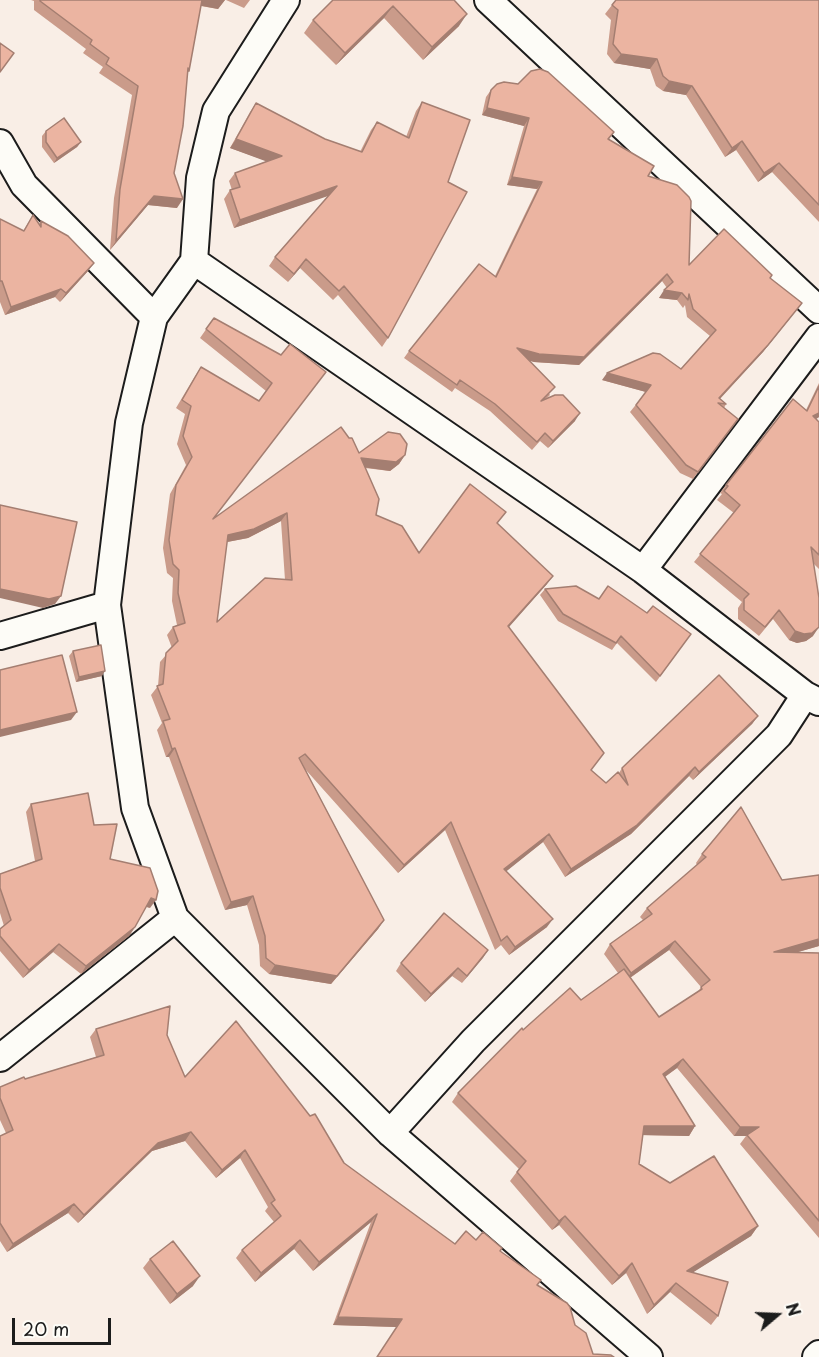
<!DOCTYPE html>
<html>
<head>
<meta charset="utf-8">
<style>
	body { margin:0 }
	#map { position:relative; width:819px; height:1357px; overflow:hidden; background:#f9eee6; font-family:"Playpen Sans",sans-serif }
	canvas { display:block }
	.north { position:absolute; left:747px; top:1285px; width:60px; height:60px; -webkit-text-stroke:4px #fdfcf7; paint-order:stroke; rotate:71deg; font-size:16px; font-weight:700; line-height:24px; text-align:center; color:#1c1c1c }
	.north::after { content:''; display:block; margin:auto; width:21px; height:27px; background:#1c1c1c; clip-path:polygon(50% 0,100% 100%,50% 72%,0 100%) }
	.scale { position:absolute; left:12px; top:1318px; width:99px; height:27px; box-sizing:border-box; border:3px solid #1c1c1c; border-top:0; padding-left:8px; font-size:18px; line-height:21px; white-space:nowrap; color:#1c1c1c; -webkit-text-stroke:4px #fdfcf7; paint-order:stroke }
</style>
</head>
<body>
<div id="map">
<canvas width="819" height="1357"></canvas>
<div class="north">N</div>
<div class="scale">20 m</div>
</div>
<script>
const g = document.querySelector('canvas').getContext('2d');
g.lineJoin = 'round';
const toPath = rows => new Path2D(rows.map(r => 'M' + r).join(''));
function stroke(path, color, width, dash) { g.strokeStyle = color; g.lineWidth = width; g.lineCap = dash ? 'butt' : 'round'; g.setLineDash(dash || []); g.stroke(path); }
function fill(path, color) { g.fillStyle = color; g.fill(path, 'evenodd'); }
const street = toPath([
	[488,0,819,310],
	[0,143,24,185,154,317],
	[194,261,643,570,805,695,819,702],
	[643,570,819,337],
	[0,636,107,605],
	[175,918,390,1133,649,1357],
	[0,1058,175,918,135,808,107,605,129,423,154,317,194,261,200,178,216,111,286,0],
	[390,1133,473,1041,779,735,805,695],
	[816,1357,819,1354]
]);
stroke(street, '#1c1c1c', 30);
stroke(street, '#fdfcf7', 26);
fill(toPath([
	[31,0,225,0,218,9,201,6,189,71,187,74,174,173,177,208,148,205,110,250,114,198,132,95,99,73,103,67,83,53,86,49,34,10,34,1],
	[226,0,250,0,244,8],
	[333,0,454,0,459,26,423,60,384,18,336,65,304,33,313,20],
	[819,0,819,222,772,172,758,182,736,150,725,157,686,95,663,91,656,86,650,69,614,63,607,54,611,20,605,14,612,5],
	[491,90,614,132,609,139,648,176,689,265,770,278,802,303,763,352,720,399,726,404,724,408,738,419,693,479,680,473,630,412,646,392,602,380,681,369,710,336,687,317,685,305,683,308,677,300,659,298,667,288,662,281,579,365,534,362,529,360,550,395,545,400,575,421,548,448,540,441,532,450,490,411,455,388,452,392,404,358,409,351,495,276,537,189,507,185,524,126,482,115,486,97],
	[422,102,388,338,382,347,338,295,333,300,300,268,288,282,269,266,275,257,329,195,234,228,224,199,230,190,232,190,229,181,235,173,267,161,230,148,250,112,256,103,325,139,360,152,371,130,377,122,406,137,416,111],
	[46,131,81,142,77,147,54,163,42,147,42,136],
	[33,215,39,224,41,221,88,271,60,302,55,297,5,315,0,302,0,219,23,231],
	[214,318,281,355,290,344,214,518,359,453,405,455,399,464,390,471,365,468,376,515,419,553,498,524,547,584,508,627,591,770,606,783,619,773,622,768,758,716,752,724,693,780,689,776,631,834,565,877,543,842,506,871,547,927,509,955,501,945,495,950,445,830,398,873,305,769,384,920,378,929,331,984,269,974,260,966,259,945,247,905,225,910,169,757,166,757,157,730,162,723,151,695,158,686,160,662,172,648,167,635,173,627,177,625,172,601,173,578,167,573,163,548,170,494,186,465,177,444,185,414,176,408,195,376,201,367,259,401,266,391,200,338],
	[281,521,285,580,217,622,227,542,248,538],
	[819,383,819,417,816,419,819,422,819,569,814,564,813,636,806,641,797,643,789,640,773,619,759,636,738,619,738,608,742,602,694,562,734,513,717,500,722,494,720,493,726,485,806,410],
	[545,589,599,599,691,634,656,682,617,643,612,650,558,621,540,595],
	[73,651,102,676,76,682,69,656],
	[31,804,94,825,110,859,150,908,146,907,135,927,129,936,81,974,53,952,23,978,0,951,0,929,4,926,0,913,0,874,35,861,26,812],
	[702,854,782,880,819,875,819,946,798,952,819,953,819,1238,740,1144,746,1136,734,1136,677,1068,665,1077,695,1126,689,1136,643,1135,639,1164,670,1183,758,1226,751,1236,693,1272,718,1316,711,1325,670,1292,647,1314,626,1273,612,1285,559,1225,552,1230,510,1181,519,1169,452,1102,458,1093,523,1030,581,1000,618,973,604,954,610,944,643,920,640,917,647,908,697,865,696,863],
	[669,950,701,987,698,992,659,1017,630,978],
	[488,950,462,983,452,976,425,1002,396,971,401,963],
	[96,1029,167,1035,185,1077,344,1163,455,1244,476,1240,500,1251,537,1285,575,1325,593,1354,614,1357,396,1327,333,1325,371,1222,313,1271,294,1249,255,1282,236,1258,242,1250,274,1222,265,1211,268,1207,240,1158,216,1178,185,1141,152,1151,78,1223,68,1213,7,1252,0,1241,0,1136,6,1133,0,1120,0,1087,96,1057,90,1037],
	[150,1259,193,1286,170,1304,143,1268]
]), '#ca9b8a');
fill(toPath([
	[200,0,225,0,218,9,197,5],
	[393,6,384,18,336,65,345,53],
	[467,14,459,26,423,60,432,47],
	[621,54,657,59,650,69,614,63],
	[669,81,692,86,686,95,663,91],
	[487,108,529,118,524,126,482,115],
	[236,139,282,156,276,165,230,148],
	[742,141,736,150,725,157,732,148],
	[81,142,77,147,54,163,57,158],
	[779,163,772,172,758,182,764,173],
	[512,177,542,182,537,189,507,185],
	[337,186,331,195,234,228,240,220],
	[154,196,183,199,177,208,148,205,110,250,116,241],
	[306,259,300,268,288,282,294,274],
	[94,263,88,271,60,302,66,293],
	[667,274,662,281,579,365,534,362,512,356,517,348],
	[61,289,55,297,5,315,11,307],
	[664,290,682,293,677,300,659,298],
	[802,303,763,352,714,405,719,398],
	[607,373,651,385,646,392,602,380],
	[580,413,575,421,548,448,553,441],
	[819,413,819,417,807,425,813,416],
	[405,455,399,464,390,471,355,466,361,458],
	[287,513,281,521,248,538,222,543,228,535],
	[553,576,547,584,502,635,508,626],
	[0,589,61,596,55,604,43,608,0,598],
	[819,627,813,636,806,641,797,643,789,640,795,631],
	[105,671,102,676,76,682,79,677],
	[77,712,71,720,0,737,0,730],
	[758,716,752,724,693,780,699,772],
	[175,748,169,757,166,757,172,749],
	[695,767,689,776,631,834,565,877,571,869],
	[451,822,445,830,398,873,404,865],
	[549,834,543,842,498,878,504,869],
	[253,896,247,905,225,910,231,902],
	[151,898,156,900,150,908,145,906],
	[553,919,547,927,509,955,515,947],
	[384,920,378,929,331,984,269,974,275,965],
	[135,927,129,936,81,974,86,966],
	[819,939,819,946,767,961,774,952],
	[675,941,669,950,624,982,631,973],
	[59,944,53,952,23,978,29,970],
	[488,950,483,958,462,983,467,976],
	[458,968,452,976,425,1002,431,994],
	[683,1059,677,1068,656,1083,663,1074],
	[644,1126,695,1126,689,1136,638,1135],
	[740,1127,759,1127,746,1136,734,1136],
	[191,1132,185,1141,152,1151,78,1223,84,1215,158,1143],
	[245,1150,240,1158,216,1178,222,1170],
	[74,1204,68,1213,7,1252,13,1244],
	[377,1214,371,1222,313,1271,319,1262],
	[565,1216,559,1225,552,1230,559,1221],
	[758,1226,751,1236,681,1280,687,1271],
	[300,1240,294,1249,255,1282,261,1273],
	[632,1263,626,1273,612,1285,619,1276],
	[200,1276,193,1286,170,1304,177,1294],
	[676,1283,670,1292,647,1314,654,1305],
	[338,1317,402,1319,396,1327,333,1325]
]), '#a47e71');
const building = toPath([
	[40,0,202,0,189,71,188,68,183,126,174,173,183,199,154,196,116,241,120,189,138,86,106,64,109,58,90,44,92,40,40,1,40,0],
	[333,0,454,0,467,14,432,47,393,6,345,53,313,20,333,0],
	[616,0,819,0,819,205,779,163,764,173,742,141,732,148,692,86,669,81,663,76,657,59,621,54,613,44,618,10,612,5,616,0],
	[0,43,14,53,0,72,0,43],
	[540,69,548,72,614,132,608,139,654,166,648,176,677,185,689,197,691,201,689,265,724,229,772,275,770,278,802,303,768,345,719,398,726,404,718,403,738,419,698,472,686,465,636,405,651,385,607,373,653,353,660,354,681,369,716,330,693,309,689,294,688,300,682,293,664,290,673,282,667,274,584,357,539,354,517,348,555,387,541,401,555,395,563,395,580,413,553,441,545,433,537,442,495,404,460,380,457,385,409,351,479,264,496,277,542,182,512,177,529,118,487,108,491,90,497,84,504,82,518,84,531,71,540,69],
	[422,102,470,120,448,182,467,192,388,338,344,286,339,291,306,259,294,274,275,257,337,186,240,220,230,190,240,187,235,173,282,156,236,139,256,103,325,139,362,152,377,122,409,138,422,102],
	[64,118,81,142,57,158,46,142,46,131,64,118],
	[33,215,41,227,41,221,68,236,94,263,66,293,61,289,11,307,2,281,0,281,0,219,24,231,33,215],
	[214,318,281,355,290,344,326,372,213,519,341,427,349,438,352,438,359,453,388,432,400,434,407,444,405,455,396,462,361,458,379,499,376,515,402,526,419,553,470,484,506,512,497,523,553,576,508,626,604,753,591,770,606,783,618,772,628,785,622,768,719,675,758,716,699,772,695,767,637,825,571,869,549,834,504,869,553,919,515,947,507,936,501,941,451,822,404,865,305,754,299,758,384,920,337,976,275,965,266,958,265,936,253,896,231,902,175,748,172,749,163,721,170,719,157,686,163,684,166,653,178,641,173,627,185,623,178,593,179,570,173,564,169,540,176,485,192,457,183,436,191,406,182,400,201,367,259,401,272,383,206,329,214,318],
	[287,513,292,580,265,578,217,622,228,535,254,529,287,513],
	[819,386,819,413,813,416,819,422,819,555,811,547,819,598,819,627,812,633,804,634,795,631,779,610,765,627,744,610,744,599,749,594,700,554,740,505,724,491,728,486,726,485,793,399,807,411,819,386],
	[0,505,77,522,61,596,49,599,0,589,0,505],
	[576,586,599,599,608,586,647,613,653,606,691,634,660,676,621,636,616,643,563,614,545,589,576,586],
	[101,645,105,671,79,677,73,651,101,645],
	[62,655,77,712,0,730,0,670,62,655],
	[88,793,94,825,117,824,110,859,150,868,158,891,156,900,151,898,135,927,86,966,59,944,29,970,0,936,0,929,11,920,0,888,0,874,42,859,31,804,88,793],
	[741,807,782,880,819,875,819,939,774,952,819,953,819,1221,747,1135,759,1127,740,1127,683,1059,663,1074,695,1126,644,1126,639,1164,670,1183,714,1156,758,1226,687,1271,728,1282,718,1316,676,1283,654,1305,632,1263,619,1276,565,1216,559,1221,517,1172,526,1161,458,1093,522,1028,523,1030,570,988,581,1000,624,969,659,1017,702,989,701,987,710,980,675,941,631,973,610,944,652,914,647,908,706,857,702,854,741,807],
	[444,913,488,950,467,976,458,968,431,994,401,963,444,913],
	[170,1006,167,1035,185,1077,236,1021,310,1116,315,1114,344,1163,455,1244,466,1231,476,1240,483,1232,502,1248,500,1251,541,1280,537,1285,567,1303,570,1307,575,1325,586,1333,593,1354,611,1355,614,1357,377,1357,402,1319,338,1317,377,1214,319,1262,300,1240,261,1273,242,1250,281,1216,271,1203,275,1200,245,1150,222,1170,191,1132,158,1143,84,1215,74,1204,13,1244,0,1223,0,1136,13,1130,0,1098,0,1087,24,1077,25,1079,104,1055,96,1029,170,1006],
	[173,1241,200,1276,177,1294,150,1259,173,1241]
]);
fill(building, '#ebb4a1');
stroke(building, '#a47e71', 1.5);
</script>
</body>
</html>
